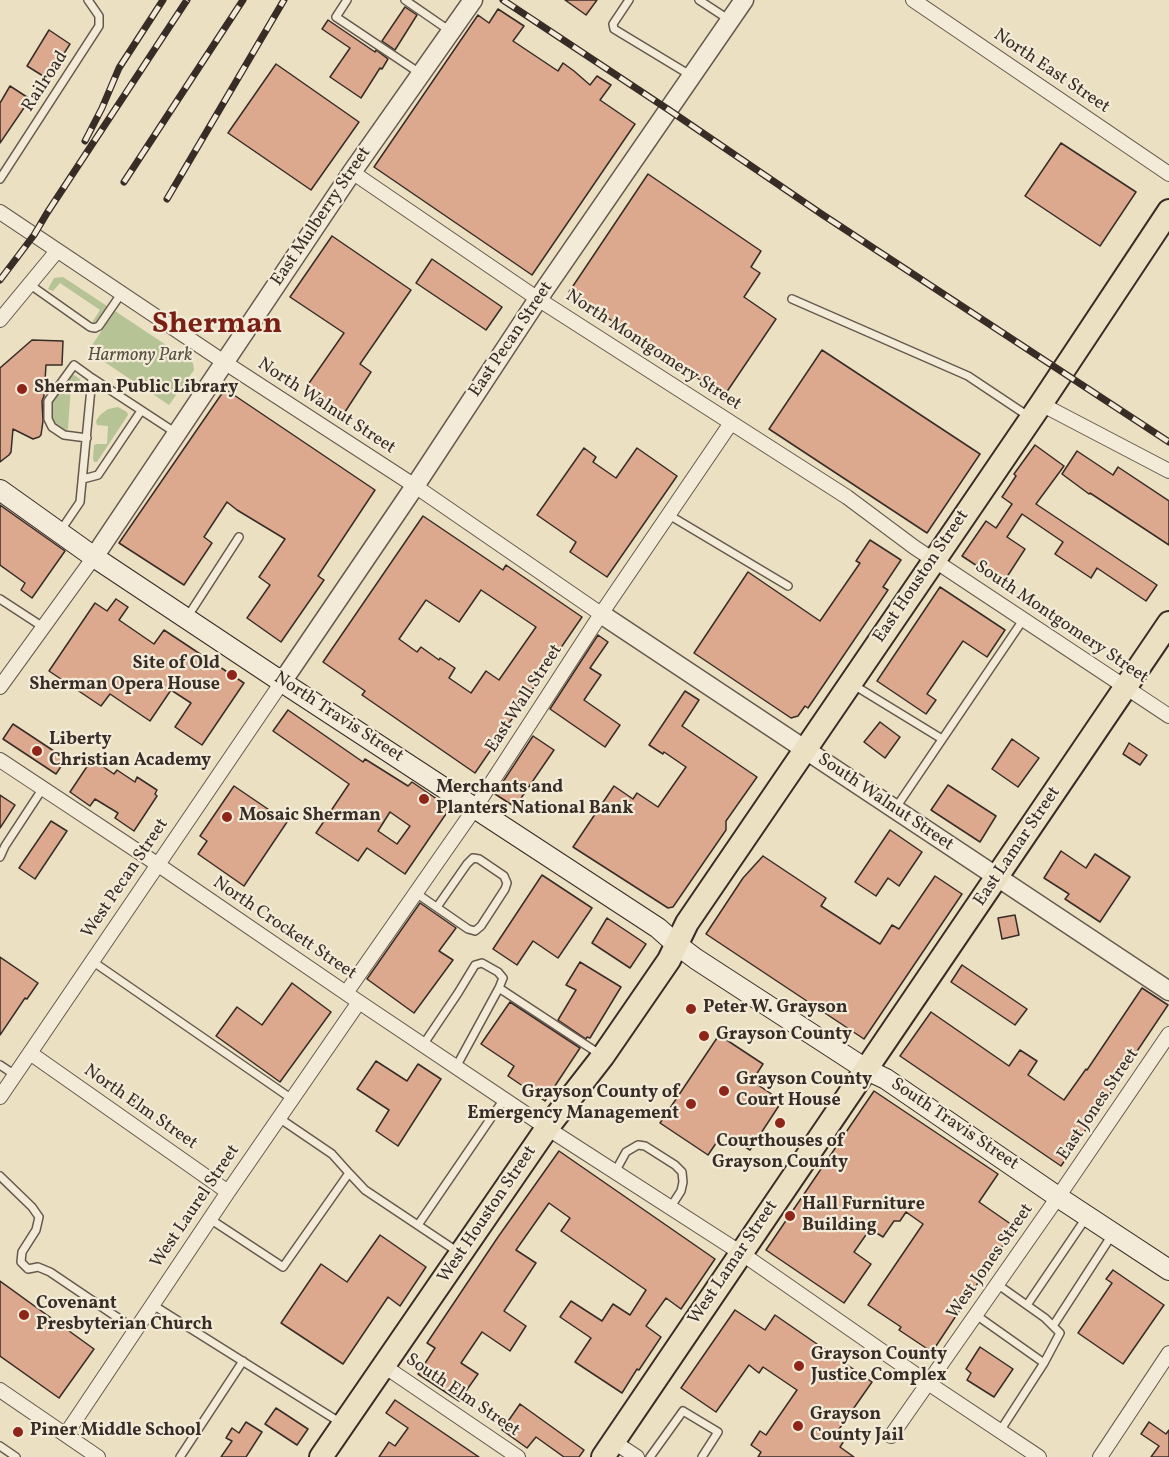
<!DOCTYPE html>
<html>
<head>
<meta charset="utf-8">
<style>
	body { margin:0 }
	canvas { display:block; background:#ece0c2 }
</style>
</head>
<body>
<canvas width="1169" height="1457"></canvas>
<script>
const g = document.querySelector('canvas').getContext('2d');
g.lineJoin = 'round';
function fill(path, color) { g.fillStyle = color; g.fill(path, 'evenodd'); }
const toPath = rows => new Path2D(rows.map(r => 'M' + r).join(''));
function stroke(path, color, width, dash) { g.strokeStyle = color; g.lineWidth = width; g.lineCap = dash ? 'butt' : 'round'; g.setLineDash(dash || []); g.stroke(path); }
function drawText(font, color, halo, rows, align = 'center') {
  g.font = font + ' Vollkorn,serif'; g.lineWidth = 4.5; g.setLineDash([]); g.textBaseline = 'middle'; g.strokeStyle = halo; g.fillStyle = color; for (const [text, x, y, turn = 0] of rows) {
    g.save(); g.translate(x, y); g.rotate((+turn || 0) * Math.PI / 180); g.textAlign = isNaN(turn) ? turn : align; if (halo) g.strokeText(text, 0, 0); g.fillText(text, 0, 0); g.restore();
  }
}
fill(toPath([
	[63,277,107,306,95,323,93,323,93,321,100,310,60,283,53,291,48,289,54,278],
	[115,311,193,363,194,370,169,405,88,351],
	[74,375,80,379,81,384,71,385,68,429,65,431,60,429,51,419,52,402,71,376],
	[118,407,127,412,128,415,97,462,94,462,93,459,94,445,97,444,107,444,108,426,97,425,96,421,100,415,108,409]
]), '#b6c395');
const building = toPath([
	[565,0,597,0,586,15,565,0],
	[405,7,417,15,395,50,382,41,405,7],
	[498,9,524,26,513,41,558,71,563,63,574,71,590,85,597,76,611,85,600,100,635,124,532,275,374,167,478,15,489,23,498,9],
	[328,20,375,52,376,50,388,59,382,69,380,68,361,98,330,77,350,48,322,29,328,20],
	[49,30,70,44,48,79,27,66,49,30],
	[276,64,359,122,311,190,228,133,276,64],
	[10,86,30,99,0,143,0,103,10,86],
	[1061,143,1136,192,1100,246,1025,196,1061,143],
	[648,174,761,251,751,267,760,273,744,297,776,319,724,396,569,292,648,174],
	[332,236,411,290,360,364,371,372,343,415,305,389,344,333,290,297,332,236],
	[432,259,502,307,486,330,416,283,432,259],
	[32,340,63,341,62,365,46,365,44,396,42,401,43,421,41,435,39,437,33,439,13,429,11,452,9,455,0,462,0,368,32,340],
	[822,350,980,454,927,533,769,429,822,350],
	[225,389,375,490,318,576,324,580,281,642,247,618,270,585,259,577,285,539,237,510,227,502,204,537,212,543,184,585,119,543,225,389],
	[1035,445,1064,466,1036,504,1157,585,1146,601,1097,568,1091,578,1055,554,1063,542,1022,514,1007,537,1025,549,1003,583,962,556,986,521,996,528,1012,504,1002,497,1016,476,1014,474,1035,445],
	[584,448,596,457,593,462,616,478,637,448,677,476,607,577,570,552,576,542,537,515,584,448],
	[1077,451,1113,475,1118,467,1169,501,1169,545,1090,493,1089,494,1062,474,1077,451],
	[0,505,65,551,32,598,21,590,25,583,0,565,0,505],
	[423,516,503,570,506,565,582,617,475,773,362,695,365,691,323,662,423,516],
	[481,590,536,627,499,680,486,671,471,693,449,678,455,668,440,658,439,660,421,647,417,652,399,639,426,600,459,622,481,590],
	[870,540,901,560,883,587,888,590,808,708,805,706,798,716,791,718,694,653,748,572,820,621,860,563,856,561,870,540],
	[940,587,1005,630,987,657,963,641,927,694,936,700,926,714,877,681,940,587],
	[116,599,128,607,119,620,154,644,164,630,244,683,202,745,175,727,191,703,171,690,150,721,110,694,101,706,49,671,95,603,107,611,116,599],
	[598,635,608,642,590,668,601,675,584,700,620,725,605,747,550,709,598,635],
	[685,691,699,700,682,726,757,777,726,821,726,830,673,907,668,908,573,847,614,786,633,799,637,793,658,807,686,767,664,752,663,754,649,745,685,691],
	[288,710,363,762,365,759,408,786,412,782,450,808,405,874,367,848,358,861,316,833,349,784,273,731,288,710],
	[390,812,410,826,397,844,378,831,390,812],
	[880,722,900,737,885,758,864,742,880,722],
	[13,724,66,759,56,774,3,739,13,724],
	[533,736,554,750,515,807,495,794,533,736],
	[1012,739,1039,758,1018,787,992,769,1012,739],
	[1129,743,1147,755,1140,765,1123,754,1129,743],
	[92,759,114,774,117,770,135,782,137,777,157,790,155,794,157,796,134,831,115,818,118,813,95,799,90,806,70,792,92,759],
	[948,785,996,816,980,842,931,810,948,785],
	[234,786,287,822,244,886,198,854,207,841,200,836,234,786],
	[0,795,15,805,0,828,0,795],
	[51,821,67,831,35,879,19,868,51,821],
	[890,830,922,852,899,886,888,878,876,896,855,882,890,830],
	[1061,851,1086,868,1095,854,1130,877,1100,922,1065,899,1069,894,1044,878,1061,851],
	[763,856,826,898,821,906,880,944,892,925,899,929,935,876,962,894,864,1039,706,934,743,878,763,856],
	[542,875,592,908,558,958,533,941,517,965,493,949,542,875],
	[420,903,456,928,439,951,453,960,414,1013,367,979,420,903],
	[1015,915,1019,935,1002,939,998,918,1015,915],
	[607,918,646,944,630,968,592,943,607,918],
	[0,957,38,983,27,999,25,998,0,1035,0,957],
	[580,962,621,987,590,1038,587,1037,586,1039,558,1020,576,990,566,985,580,962],
	[962,965,1027,1009,1015,1025,951,982,962,965],
	[292,983,331,1012,280,1082,216,1036,237,1007,262,1025,292,983],
	[1142,988,1168,1005,1113,1087,1114,1088,1061,1166,900,1056,931,1012,1009,1066,1020,1050,1037,1061,1028,1075,1064,1100,1086,1069,1087,1070,1142,988],
	[510,1002,580,1048,545,1101,508,1076,514,1066,481,1044,510,1002],
	[719,1035,763,1064,752,1081,782,1101,750,1150,723,1133,708,1155,660,1123,719,1035],
	[376,1061,407,1081,418,1064,441,1079,398,1146,376,1131,389,1110,357,1089,376,1061],
	[874,1091,998,1174,979,1202,1015,1227,932,1352,899,1330,901,1327,868,1305,923,1224,906,1212,900,1221,894,1221,883,1237,870,1229,854,1252,871,1264,844,1303,766,1250,874,1091],
	[559,1151,715,1259,681,1309,666,1298,646,1326,661,1337,639,1370,637,1369,622,1393,575,1362,591,1338,560,1317,571,1301,602,1321,613,1304,630,1315,646,1290,561,1231,570,1218,549,1203,516,1250,536,1263,504,1311,526,1326,510,1351,482,1332,461,1363,478,1374,459,1401,418,1374,435,1348,427,1343,498,1237,559,1151],
	[380,1235,426,1267,400,1306,388,1297,343,1364,281,1323,321,1264,347,1282,380,1235],
	[1113,1270,1164,1305,1123,1364,1078,1333,1112,1283,1106,1279,1113,1270],
	[0,1281,94,1349,59,1398,0,1356,0,1281],
	[735,1310,765,1330,775,1315,872,1382,835,1435,844,1441,840,1447,854,1457,758,1457,761,1452,751,1445,760,1431,766,1435,797,1390,763,1367,759,1373,749,1365,716,1412,681,1388,735,1310],
	[980,1347,1013,1369,994,1397,967,1380,971,1373,966,1369,980,1347],
	[395,1400,479,1457,379,1457,389,1442,395,1446,408,1428,386,1413,395,1400],
	[520,1404,584,1450,579,1457,564,1457,536,1437,527,1448,502,1430,520,1404],
	[276,1408,308,1429,297,1445,265,1424,276,1408],
	[246,1422,262,1432,246,1457,221,1457,232,1441,226,1438,232,1428,239,1433,246,1422],
	[1149,1422,1166,1434,1169,1430,1169,1457,1151,1457,1159,1446,1141,1434,1149,1422]
]);
fill(building, '#dca88e');
stroke(building, '#382c27', 1.5);
const service = toPath([
	[347,0,336,17,421,74],
	[405,0,450,31],
	[629,0,613,24,614,29,690,75],
	[699,0,728,19],
	[0,179,99,26,99,16,88,0],
	[29,284,90,327,95,328,99,326,121,294],
	[792,299,968,376,1028,416],
	[87,438,64,435,52,427,48,419,48,401,74,365,92,378],
	[83,479,98,475,141,411],
	[669,515,788,586],
	[61,530,80,502,92,378,176,433],
	[0,599,43,627],
	[188,616,239,537],
	[852,684,942,739],
	[895,809,1023,620],
	[0,857,5,846,43,788],
	[416,893,468,929,475,931,481,926,505,889,507,883,504,876,479,859,473,858,467,864,437,907],
	[92,961,292,1099],
	[499,988,601,1055],
	[423,1045,458,993,475,965,482,963,498,972,503,978,499,988,456,1067],
	[0,1065,15,1075],
	[615,1172,626,1152,638,1145,645,1146,675,1165,682,1172,683,1182,681,1191,670,1208],
	[349,1173,365,1190,458,1252],
	[0,1176,32,1207,39,1217,36,1230,22,1252,21,1262,28,1269,38,1267,50,1272,136,1330],
	[210,1219,283,1267,349,1173,332,1154,279,1118],
	[418,1225,504,1099],
	[997,1284,1045,1318,1060,1333,1044,1363],
	[153,1305,341,1423],
	[1027,1305,1086,1218],
	[976,1315,1044,1363,1000,1431],
	[1053,1326,1112,1235],
	[0,1446,16,1457],
	[180,1457,243,1361],
	[650,1457,683,1411,718,1432,702,1457]
]);
const minor = toPath([
	[913,0,1169,174],
	[352,172,538,299,847,497,914,547,1169,716],
	[0,212,224,362,415,486,601,614],
	[0,320,57,251],
	[1041,404,1169,471],
	[0,687,94,557],
	[0,760,157,864,359,1002,547,1128,741,1253,928,1383,1039,1457],
	[346,993,475,808,601,614,731,423],
	[30,1053,228,1192],
	[0,1097,282,682],
	[384,1366,518,1457],
	[0,1390,98,1457],
	[66,1434,228,1192,359,1002],
	[891,1436,1058,1197,1169,1034],
	[614,1442,637,1457],
	[1100,1457,1169,1353]
]);
const tertiary = toPath([
	[94,557,352,172,473,0],
	[601,614,1169,991],
	[282,682,415,486,538,299,744,0]
]);
const secondary = toPath([
	[0,490,94,557,282,682,658,928,676,944,696,959,867,1070,886,1079,1058,1197,1169,1270]
]);
const primary = toPath([
	[321,1457,547,1128,603,1056,669,960,687,923,1041,404,1169,211],
	[603,1457,1169,623]
]);
stroke(service, '#65594e', 10);
stroke(minor, '#65594e', 16);
stroke(tertiary, '#65594e', 21);
stroke(secondary, '#382c27', 22);
stroke(primary, '#382c27', 26);
stroke(service, '#f3ebd7', 7);
stroke(minor, '#f3ebd7', 14);
stroke(tertiary, '#f3ebd7', 18);
stroke(secondary, '#f3ebd7', 20);
stroke(primary, '#ece0c2', 22);
const rail = toPath([
	[503,0,669,110,823,215,1169,442],
	[85,141,102,108,119,68,163,0],
	[124,182,243,0],
	[167,199,284,0],
	[0,280,34,235,47,213,187,0]
]);
stroke(rail, '#382c27', 7);
stroke(rail, '#f3ebd7', 4.5, [14]);
for (const [x, y, r, color] of [
	[22,389,6,"#8f2418"],
	[232,675,6,"#8f2418"],
	[37,751,6,"#8f2418"],
	[424,799,6,"#8f2418"],
	[227,817,6,"#8f2418"],
	[691,1009,6,"#8f2418"],
	[704,1036,6,"#8f2418"],
	[724,1091,6,"#8f2418"],
	[691,1104,6,"#8f2418"],
	[780,1123,6,"#8f2418"],
	[790,1216,6,"#8f2418"],
	[24,1315,6,"#8f2418"],
	[799,1366,6,"#8f2418"],
	[798,1426,6,"#8f2418"],
	[18,1432,6,"#8f2418"]
]) { const dot = new Path2D(); dot.arc(x, y, r, 0, 2 * Math.PI); g.fillStyle = color; g.fill(dot); stroke(dot, '#f3ebd7', 2); }
drawText('18px', '#382c27', '#f3ebd7', [
	["North East Street",1051,72,34],
	["Railroad",46,82,-57],
	["East Mulberry Street",322,217,-56],
	["East Pecan Street",512,340,-56],
	["North Montgomery Street",653,351,33],
	["North Walnut Street",326,407,33],
	["East Houston Street",922,577,-56],
	["South Montgomery Street",1061,623,34],
	["East Wall Street",525,699,-57],
	["North Travis Street",338,718,33],
	["South Walnut Street",885,803,34],
	["East Lamar Street",1018,847,-56],
	["West Pecan Street",126,879,-56],
	["North Crockett Street",284,929,34],
	["East Jones Street",1099,1105,-56],
	["North Elm Street",140,1108,35],
	["South Travis Street",954,1125,34],
	["West Laurel Street",196,1207,-56],
	["West Houston Street",488,1215,-56],
	["West Jones Street",991,1262,-55],
	["West Lamar Street",734,1263,-56],
	["South Elm Street",462,1396,34]
]);
drawText('italic 18px', '#585242', '#f3ebd7', [
	["Harmony Park",140,357]
]);
drawText('bold 18px', '#382c27', '#f3ebd7', [
	["Sherman Public Library",34,389],
	["Site of Old",220,665,"right"],
	["Sherman Opera House",220,686,"right"],
	["Liberty",49,741],
	["Christian Academy",49,762],
	["Merchants and",436,789],
	["Planters National Bank",436,810],
	["Mosaic Sherman",239,817],
	["Peter W. Grayson",703,1009],
	["Grayson County",716,1036],
	["Grayson County",736,1081],
	["Court House",736,1102],
	["Grayson County of",679,1094,"right"],
	["Emergency Management",679,1115,"right"],
	["Courthouses of",780,1143,"center"],
	["Grayson County",780,1164,"center"],
	["Hall Furniture",802,1206],
	["Building",802,1227],
	["Covenant",36,1305],
	["Presbyterian Church",36,1326],
	["Grayson County",811,1356],
	["Justice Complex",811,1377],
	["Grayson",810,1416],
	["County Jail",810,1437],
	["Piner Middle School",30,1432]
], 'left');
drawText('bold 30px', '#7a1f14', '#f3ebd7', [
	["Sherman",217,326]
]);
</script>
</body>
</html>
